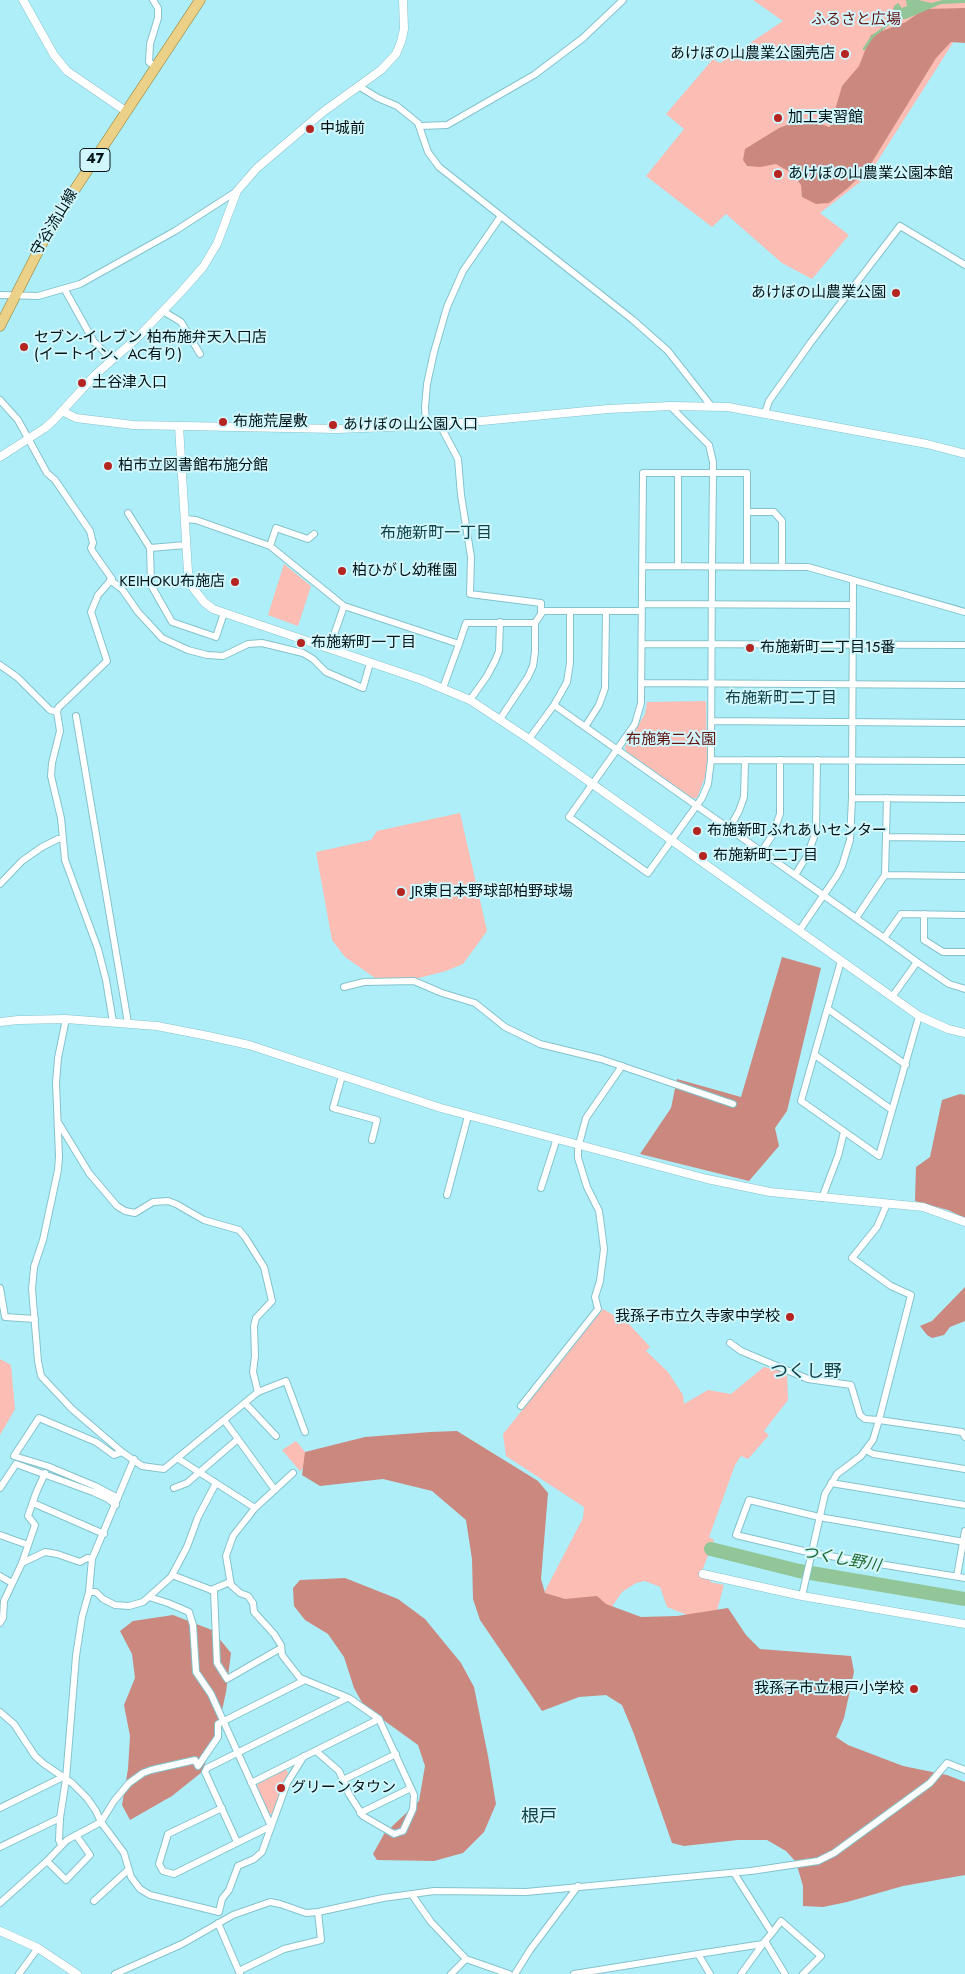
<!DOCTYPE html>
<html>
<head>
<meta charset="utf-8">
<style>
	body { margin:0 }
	canvas { display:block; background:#aeeef8 }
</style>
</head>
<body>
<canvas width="965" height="1974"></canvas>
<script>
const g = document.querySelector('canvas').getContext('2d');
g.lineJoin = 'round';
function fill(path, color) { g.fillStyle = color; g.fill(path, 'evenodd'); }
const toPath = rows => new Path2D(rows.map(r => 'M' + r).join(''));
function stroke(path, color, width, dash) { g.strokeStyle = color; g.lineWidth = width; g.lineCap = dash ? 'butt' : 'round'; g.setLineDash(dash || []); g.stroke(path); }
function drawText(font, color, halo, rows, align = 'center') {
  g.font = font + ' Jost,"Noto Sans JP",sans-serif'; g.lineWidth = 4; g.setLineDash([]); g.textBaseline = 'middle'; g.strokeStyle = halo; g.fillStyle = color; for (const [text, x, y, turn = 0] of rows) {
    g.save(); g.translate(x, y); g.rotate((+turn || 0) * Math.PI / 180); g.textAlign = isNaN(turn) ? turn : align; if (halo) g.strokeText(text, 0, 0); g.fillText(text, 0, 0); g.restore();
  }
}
fill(toPath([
	[753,0,965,0,965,42,956,38,868,176,820,213,849,235,812,279,782,263,726,214,712,227,646,176,684,129,666,114,713,59,720,63,783,21],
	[284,564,311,586,298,626,268,615],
	[706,701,707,764,705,777,697,798,692,798,626,751,625,747,645,714,647,702],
	[460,813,487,931,463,964,446,971,407,981,378,980,345,957,332,940,316,852,371,840,377,831],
	[603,1309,630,1325,650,1347,646,1351,668,1372,683,1395,684,1404,708,1390,731,1394,764,1367,787,1372,788,1400,764,1431,769,1435,748,1459,741,1456,735,1465,709,1537,714,1540,700,1576,712,1579,710,1582,724,1585,713,1625,667,1607,660,1587,645,1581,636,1583,622,1592,576,1659,546,1597,545,1591,583,1518,584,1507,506,1456,503,1434],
	[0,1359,11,1365,15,1409,0,1435],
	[296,1441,311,1459,300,1471,282,1450],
	[286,1769,288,1773,273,1814,269,1814,257,1787,258,1784]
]), '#fcbdb5');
fill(toPath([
	[965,8,965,43,951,42,936,58,869,167,848,188,829,203,816,204,802,197,801,185,792,173,776,164,760,167,747,166,743,160,745,149,779,128,798,121,814,122,830,127,842,86,859,66,871,35,906,22,924,9],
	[782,957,821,968,787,1111,775,1128,779,1146,749,1181,640,1154,671,1108,677,1079,741,1097],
	[960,1094,965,1095,965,1218,948,1210,915,1201,916,1167,930,1157,942,1100],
	[965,1287,965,1321,950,1327,944,1335,932,1338,927,1335,920,1326,932,1321],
	[457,1431,538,1481,548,1493,541,1579,545,1593,565,1599,597,1596,606,1604,641,1617,677,1616,728,1608,746,1635,760,1649,851,1656,854,1672,844,1718,836,1737,848,1745,903,1766,947,1775,965,1782,965,1875,903,1886,847,1902,823,1907,803,1906,803,1886,796,1862,786,1851,767,1840,738,1840,684,1846,672,1843,634,1734,622,1705,606,1695,579,1697,542,1711,480,1620,473,1599,472,1559,466,1520,432,1491,383,1479,320,1486,302,1475,305,1452,365,1437,430,1432],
	[345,1578,398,1599,425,1619,461,1663,474,1687,488,1756,496,1804,484,1832,463,1853,434,1861,377,1860,373,1854,384,1834,419,1801,425,1766,418,1745,364,1706,354,1688,344,1657,328,1634,305,1620,294,1606,293,1588,300,1580],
	[173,1615,212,1630,231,1653,226,1692,218,1729,202,1772,172,1796,130,1820,122,1805,128,1769,130,1736,124,1705,135,1678,132,1654,120,1631,133,1621]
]), '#cb887f');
fill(toPath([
	[906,0,919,0,931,3,943,0,965,0,965,3,941,4,906,19,897,19,893,13,894,6,898,3,902,8,907,6]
]), '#92c597');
stroke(toPath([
	[864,49,872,37,896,18]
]), '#92c597', 2.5);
stroke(toPath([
	[711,1549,799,1571,965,1599]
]), '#92c597', 14);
const minor = toPath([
	[153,0,158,8,158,18,150,44,149,62,157,68],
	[360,87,378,98,397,106,418,123,428,152,439,167,633,320,668,351,712,407],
	[420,126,447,125,534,75,583,38,623,0],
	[65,290,94,342,113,360],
	[0,295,38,296,80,284,175,231,237,191],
	[163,311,181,322,200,354],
	[0,400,18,420,47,473,55,480,90,531,93,543,91,548,93,552,112,579,98,595,91,612,107,661,58,708,57,712],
	[670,406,709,445,713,462,713,473,712,566,711,760,708,784,702,798,648,873,569,817,635,724,641,703,643,473,747,473,747,566],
	[765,413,769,401,811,342,900,226,965,265],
	[440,425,458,459,461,495,471,557,470,594,541,603,541,614],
	[426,426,425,407,427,384,434,352,447,307,463,271,501,216],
	[747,512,774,512,782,521,782,566],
	[128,513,150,548],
	[185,519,196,520,270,546],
	[314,534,308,539,276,528,270,546,344,606,459,644,466,623,535,623,543,611,641,611],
	[186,545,150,548,151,585,172,622,216,637,224,613],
	[642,566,808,567,965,612],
	[678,566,678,473],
	[110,580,122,589,138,612,162,638,188,650,207,655,223,656,248,644,262,643,303,653,313,659,326,672,363,688,370,663],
	[642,604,853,605],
	[642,644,965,645],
	[329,649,344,606],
	[0,665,17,677,50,710,57,712,60,731,52,763,51,776,61,818,65,860,98,949,106,980,113,1022],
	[642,683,965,685],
	[443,688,459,644],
	[470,700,487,676,495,661,499,651,500,622],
	[554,705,884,938],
	[76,716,128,1023],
	[500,719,528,677,533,666,535,652,535,623],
	[711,721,965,723],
	[585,727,599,705,605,688,606,611],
	[529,739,554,705,567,682,570,663,570,611],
	[711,760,965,761],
	[852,798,965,799],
	[729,829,739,811,744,797,745,760],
	[887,837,965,838],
	[761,852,772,836,780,814,780,760],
	[795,875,807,856,814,837,816,828,817,760],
	[885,875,965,876],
	[0,884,22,861,42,847,58,839,63,839],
	[924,914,924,940,943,952,965,952],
	[856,918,885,875,887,798],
	[799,931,836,877,842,866,850,840,852,798,853,580],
	[841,961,801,1101,879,1156,919,1016],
	[917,962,884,938,901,914,965,915],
	[344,987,364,982,414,981,442,993,475,1003,505,1027,540,1044,601,1059,733,1104],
	[892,997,917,962,949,984,965,989],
	[828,1009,906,1065],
	[66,1019,58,1058,56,1083,59,1156,58,1170,43,1240,34,1267,32,1289,38,1361,41,1376,72,1409,122,1452,142,1466,164,1469,258,1392,286,1381,305,1432],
	[815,1055,892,1110],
	[342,1076,333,1108,377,1120,372,1140],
	[58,1122,89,1173,117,1206,125,1211,135,1213,153,1202,168,1201,176,1204,204,1220,239,1230,245,1237,264,1267,272,1301,256,1318,254,1326,255,1356,253,1372,258,1392],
	[579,1144,586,1118,622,1066],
	[541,1188,557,1138],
	[447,1195,468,1116],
	[822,1198,838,1156,844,1132],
	[887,1204,877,1227,852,1258,891,1286,911,1295,879,1420,962,1432,965,1437],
	[0,1288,5,1317,35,1319],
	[730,1343,741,1351,808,1379,851,1385,860,1415,865,1419,879,1420,873,1440,861,1456,837,1474,825,1494,802,1596],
	[245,1403,276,1436],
	[521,1406,598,1309,595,1297,600,1281,604,1249,601,1226,599,1211,587,1187,578,1158,578,1143],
	[224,1420,275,1490],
	[866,1450,873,1454,965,1469],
	[177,1458,255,1508,233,1536,226,1556,231,1585,240,1593,248,1596,253,1603,254,1612,274,1634,281,1645,282,1655,300,1678,349,1698,379,1719,414,1795,413,1809,403,1831,394,1834,363,1816,349,1794,339,1771,316,1751],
	[831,1483,965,1505],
	[0,1488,16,1464,93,1492,108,1499,116,1505],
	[174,1488,187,1483,238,1439],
	[118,1498,95,1486,47,1466,14,1456,39,1418,96,1442,114,1455,122,1452],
	[33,1503,104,1534],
	[255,1508,293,1473],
	[0,1535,28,1545],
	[965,1542,819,1517,749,1500,736,1535,812,1553,965,1578],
	[22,1563,45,1552,57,1554,80,1562,87,1558,92,1559],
	[172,1575,214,1591,217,1663,227,1679,281,1648],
	[0,1576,12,1583],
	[957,1576,965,1531],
	[211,1590,230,1582],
	[89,1592,96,1592,103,1599,115,1605,129,1606,143,1602,171,1577,187,1547,198,1517,216,1483],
	[149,1597,168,1603,189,1612,193,1625,196,1672,211,1694,271,1826],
	[0,1623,3,1618,4,1601,22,1563,35,1525,28,1516,36,1493,45,1473],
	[0,1712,14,1724,35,1756,44,1764,72,1783,87,1798,96,1811,101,1822,124,1853,131,1877,140,1889,150,1895,219,1912,222,1899,229,1890,238,1866,254,1859,262,1852,287,1783,304,1756],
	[343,1780,396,1754],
	[251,1783,379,1719],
	[0,1808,63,1777],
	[222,1808,168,1834,159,1864,163,1871,174,1874,271,1826],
	[360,1813,411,1788],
	[237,1842,205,1772,207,1768,347,1698],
	[61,1845,59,1840,60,1818,66,1779,76,1656,82,1617,89,1592,92,1559,134,1459],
	[0,1847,60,1818],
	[47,1861,66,1880,90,1855,76,1835],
	[734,1873,772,1933,765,1941],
	[412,1895,431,1922,466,1959,509,1974],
	[94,1901,128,1870],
	[0,1903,47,1861,67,1840,101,1822,114,1801,129,1783,143,1773,151,1770,195,1760,198,1766,218,1737,218,1724,305,1680],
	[218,1923,240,1974],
	[772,1933,781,1921,821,1956,803,1974],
	[239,1971,284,1949,321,1940,318,1912],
	[19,1974,38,1948],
	[115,1974,182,1944,233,1915,270,1902,280,1904,306,1913,318,1912,383,1898,434,1891,526,1892,751,1871,818,1861,834,1853,930,1783,947,1763,965,1770],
	[451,1974,466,1959],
	[515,1974,530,1950,578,1886],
	[574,1974,698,1954],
	[710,1974,698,1954,763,1944],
	[741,1974,765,1941,785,1974]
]);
const tertiary = toPath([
	[23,0,54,55,67,71,127,112],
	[62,411,76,418,133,425,337,429,440,425,608,409,670,406,728,407,927,444,965,454],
	[179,426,188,572,190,584,204,602,213,609,422,680,470,700,529,739,919,1016,948,1029,965,1033],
	[0,457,45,428,54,420,95,375,137,338,182,291,203,267,217,244,237,191,257,168,323,112,381,70,396,54,401,42,404,29,403,0],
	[0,1022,18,1020,66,1019,157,1026,208,1036,249,1045,441,1108,707,1179,770,1192,923,1207,965,1222],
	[703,1574,802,1596,965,1624],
	[0,1931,38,1948,77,1974]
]);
const primary = toPath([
	[0,326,52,224,200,0]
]);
stroke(minor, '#84c3cc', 8);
stroke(tertiary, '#84c3cc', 9);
stroke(primary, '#907a2d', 11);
stroke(minor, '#fff', 6);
stroke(tertiary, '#fff', 8);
stroke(primary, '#ebd088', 10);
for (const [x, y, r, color] of [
	[845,54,5,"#b42421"],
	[778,118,5,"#b42421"],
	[310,129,5,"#b42421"],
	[778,174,5,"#b42421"],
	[896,293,5,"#b42421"],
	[24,347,5,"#b42421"],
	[82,383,5,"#b42421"],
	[223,422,5,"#b42421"],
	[333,425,5,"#b42421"],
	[108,466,5,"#b42421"],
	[342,571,5,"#b42421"],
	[235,582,5,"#b42421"],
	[301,643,5,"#b42421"],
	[750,648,5,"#b42421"],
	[697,831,5,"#b42421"],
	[703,856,5,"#b42421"],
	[401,892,5,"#b42421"],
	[790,1317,5,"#b42421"],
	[914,1689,5,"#b42421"],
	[281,1788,5,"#b42421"]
]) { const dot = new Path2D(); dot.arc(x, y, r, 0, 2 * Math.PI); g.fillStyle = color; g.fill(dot); stroke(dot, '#d1f7fc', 2); }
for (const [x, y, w] of [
	[95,160,30]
]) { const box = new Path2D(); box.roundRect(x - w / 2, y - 11.5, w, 23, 4); g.fillStyle = '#d1f7fc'; g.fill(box); stroke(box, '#001418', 1); }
drawText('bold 14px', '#001418', null, [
	["47",95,160]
]);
drawText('15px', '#631210', '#d1f7fc', [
	["ふるさと広場",856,20],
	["布施第二公園",671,740]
]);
drawText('15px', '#001418', '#d1f7fc', [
	["あけぼの山農業公園売店",835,54,"right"],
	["加工実習館",788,118],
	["中城前",320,129],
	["あけぼの山農業公園本館",788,174],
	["あけぼの山農業公園",886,293,"right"],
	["セブン-イレブン 柏布施弁天入口店",34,338],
	["(イートイン、AC有り)",34,355],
	["土谷津入口",92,383],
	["布施荒屋敷",233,422],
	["あけぼの山公園入口",343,425],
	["柏市立図書館布施分館",118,466],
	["柏ひがし幼稚園",352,571],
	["KEIHOKU布施店",225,582,"right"],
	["布施新町一丁目",311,643],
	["布施新町二丁目15番",760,648],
	["布施新町ふれあいセンター",707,831],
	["布施新町二丁目",713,856],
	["JR東日本野球部柏野球場",411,892],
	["我孫子市立久寺家中学校",780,1317,"right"],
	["我孫子市立根戸小学校",904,1689,"right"],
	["グリーンタウン",291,1788]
], 'left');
drawText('15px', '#001418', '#d1f7fc', [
	["守谷流山線",55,223,-59]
]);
drawText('16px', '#104349', '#d1f7fc', [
	["布施新町一丁目",436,534],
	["布施新町二丁目",781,699]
]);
drawText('italic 16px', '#1f682f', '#d1f7fc', [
	["つくし野川",841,1560,10]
]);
drawText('18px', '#104349', '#d1f7fc', [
	["つくし野",806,1373],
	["根戸",539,1818]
]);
</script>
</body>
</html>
